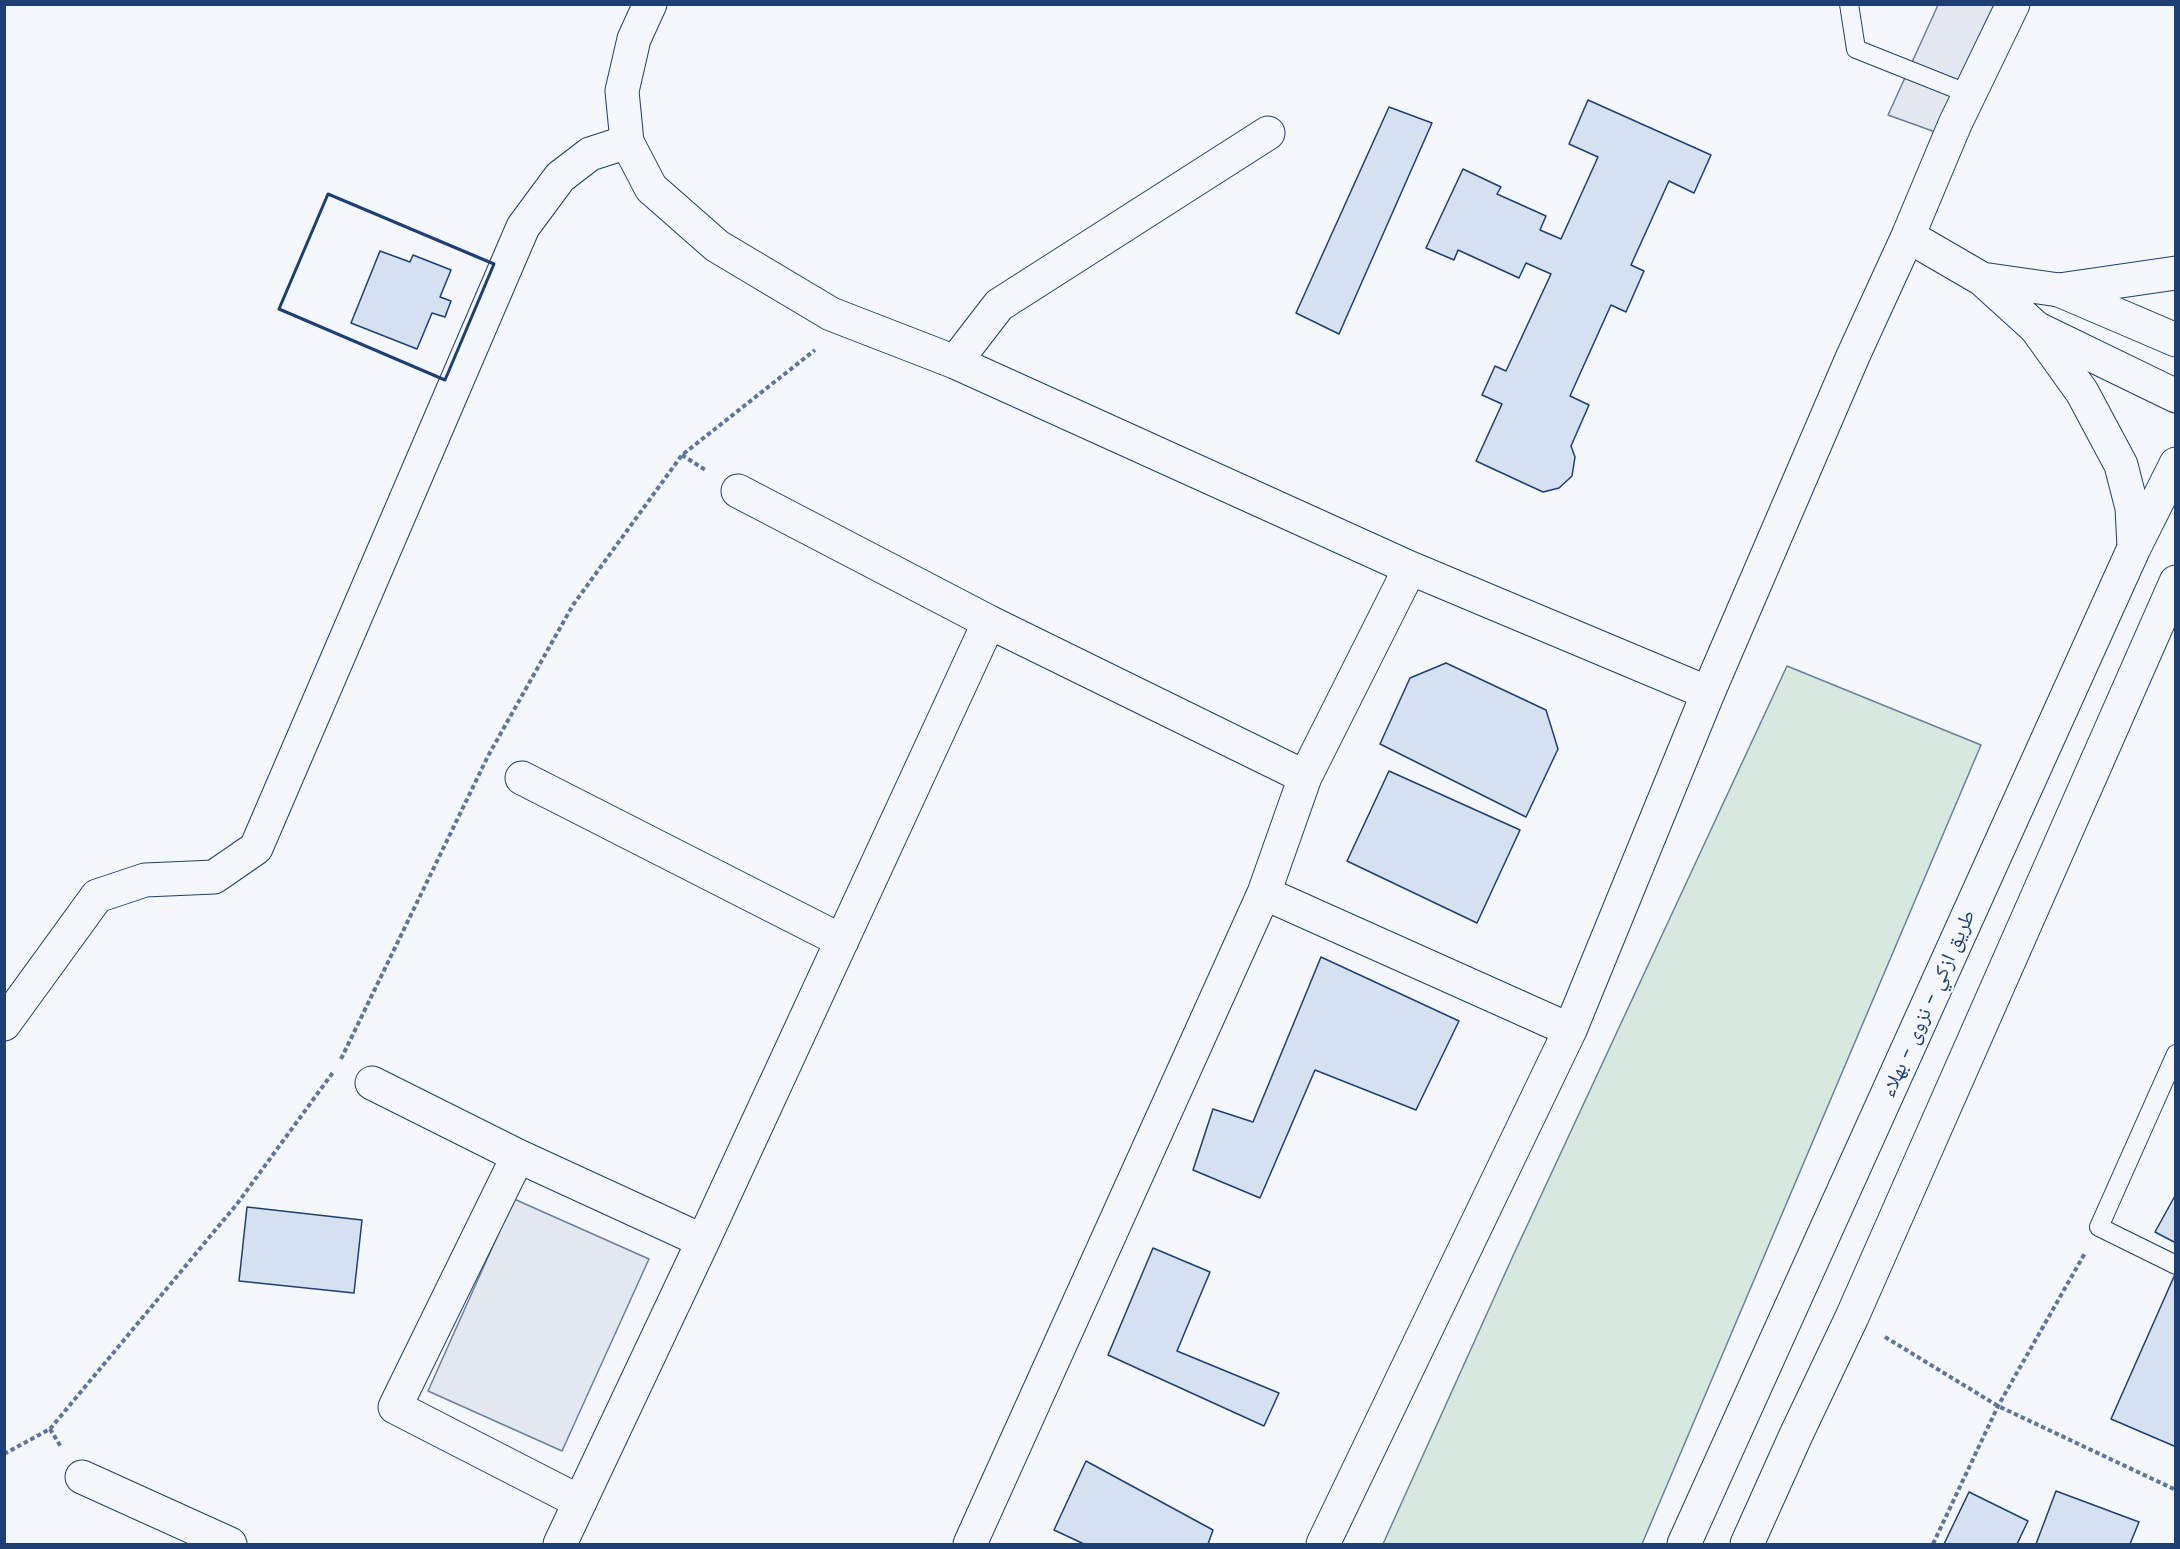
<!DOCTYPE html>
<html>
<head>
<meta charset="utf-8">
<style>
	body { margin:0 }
	#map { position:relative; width:2180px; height:1549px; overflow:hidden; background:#f4f7fb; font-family:"DM Sans",sans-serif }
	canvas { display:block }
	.frame { position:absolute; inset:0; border:6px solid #1d3f73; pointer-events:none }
</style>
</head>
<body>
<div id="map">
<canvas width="2180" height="1549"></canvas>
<div class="frame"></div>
</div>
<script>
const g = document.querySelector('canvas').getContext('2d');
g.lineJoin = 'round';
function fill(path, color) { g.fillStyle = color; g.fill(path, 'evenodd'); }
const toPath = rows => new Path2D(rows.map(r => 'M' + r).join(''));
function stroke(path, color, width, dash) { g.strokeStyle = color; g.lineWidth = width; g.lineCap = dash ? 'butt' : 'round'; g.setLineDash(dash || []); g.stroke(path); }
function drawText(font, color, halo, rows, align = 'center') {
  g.font = font + ' "DM Sans","Noto Naskh Arabic",sans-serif'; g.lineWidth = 4.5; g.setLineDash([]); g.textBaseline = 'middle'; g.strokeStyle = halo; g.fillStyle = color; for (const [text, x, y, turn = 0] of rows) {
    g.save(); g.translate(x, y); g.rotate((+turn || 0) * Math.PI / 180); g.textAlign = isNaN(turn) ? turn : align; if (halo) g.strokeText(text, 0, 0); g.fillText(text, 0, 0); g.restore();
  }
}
const green = toPath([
	[1787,666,1981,745,1642,1544,1383,1544,1512,1258,1787,666]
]);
fill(green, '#d7e8df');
stroke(green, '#687fa3', 1.5);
const parking = toPath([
	[1938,5,1998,5,1938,133,1888,115,1938,5],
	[514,1199,649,1259,562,1451,428,1391,514,1199]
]);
fill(parking, '#e3e8f0');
stroke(parking, '#687fa3', 1.5);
const building = toPath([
	[1588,100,1711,155,1694,193,1669,181,1631,265,1644,271,1626,312,1611,305,1570,396,1589,405,1571,446,1575,457,1572,476,1559,488,1543,492,1476,461,1502,404,1482,395,1495,366,1506,371,1551,274,1526,263,1519,278,1458,250,1454,260,1426,248,1463,169,1501,187,1497,194,1546,216,1540,230,1561,239,1598,157,1569,144,1588,100],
	[1389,107,1432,123,1339,334,1296,313,1389,107],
	[380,251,410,262,413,255,451,270,440,297,451,301,445,317,432,313,417,349,351,323,380,251],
	[1446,663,1546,710,1558,749,1526,817,1380,744,1410,678,1446,663],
	[1389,771,1520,830,1477,923,1347,861,1389,771],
	[1321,957,1459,1021,1416,1110,1315,1070,1260,1198,1193,1170,1213,1109,1253,1122,1321,957],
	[2176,1194,2176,1243,2155,1232,2176,1194],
	[247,1207,362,1220,354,1293,239,1281,247,1207],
	[1153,1248,1210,1272,1177,1351,1279,1393,1264,1426,1108,1355,1153,1248],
	[2176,1272,2176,1442,2174,1446,2111,1419,2176,1272],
	[1086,1461,1213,1530,1208,1544,1084,1544,1054,1530,1086,1461],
	[2056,1491,2139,1522,2130,1544,2036,1544,2056,1491],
	[1969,1492,2028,1521,2017,1544,1944,1544,1969,1492]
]);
fill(building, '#d5e0f0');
stroke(building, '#1d3f73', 1.5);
const lane = toPath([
	[1849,4,1856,49,1969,94],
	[2176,1054,2099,1227,2176,1265]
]);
const street = toPath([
	[650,4,634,39,622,91,627,142,651,188,717,246,831,314,955,362,1410,568,1708,693],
	[1908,236,1982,279,2036,328,2176,396],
	[1982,279,2059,290,2176,340],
	[955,362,999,305,1268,133],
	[738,491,989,622,1305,777],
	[522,778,842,941],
	[1264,893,1570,1030],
	[4,1024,97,896,145,880,214,877,256,848,523,227,560,177,590,154,627,142],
	[372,1083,518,1156,703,1241],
	[518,1156,395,1407,580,1502],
	[82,1477,230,1544],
	[560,1544,703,1241,989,622],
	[970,1544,1264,893,1305,777,1410,568],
	[1323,1544,1570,1030,1708,693,1853,356,1908,236,1955,124,2013,4]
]);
const primary = toPath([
	[2059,290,2176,273],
	[2036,328,2082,392,2121,465,2132,508,2134,547],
	[1684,1544,2134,548,2176,464],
	[1747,1544,1796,1435,1852,1317,2176,582]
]);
stroke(lane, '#1d3f73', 20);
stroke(street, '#1d3f73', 35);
stroke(primary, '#1d3f73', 35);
stroke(toPath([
	[682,455,707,471],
	[341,1059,488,756,573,605,682,455,815,350],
	[1885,1337,1998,1406,2176,1490],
	[50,1429,61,1447],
	[4,1454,50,1429,237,1204,334,1071],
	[1933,1544,1998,1406,2085,1253]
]), '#5e769c', 4, [4.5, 3]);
stroke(lane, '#f4f7fb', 18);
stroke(street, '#f4f7fb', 33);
stroke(primary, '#f4f7fb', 33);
stroke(toPath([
	[328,194,494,264,445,380,279,309,328,194]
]), '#1d3f73', 3);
drawText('21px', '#1d3f73', '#f4f7fb', [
	["طريق ازكي - نزوى - بهلاء",1929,1004,-66]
]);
</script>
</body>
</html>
